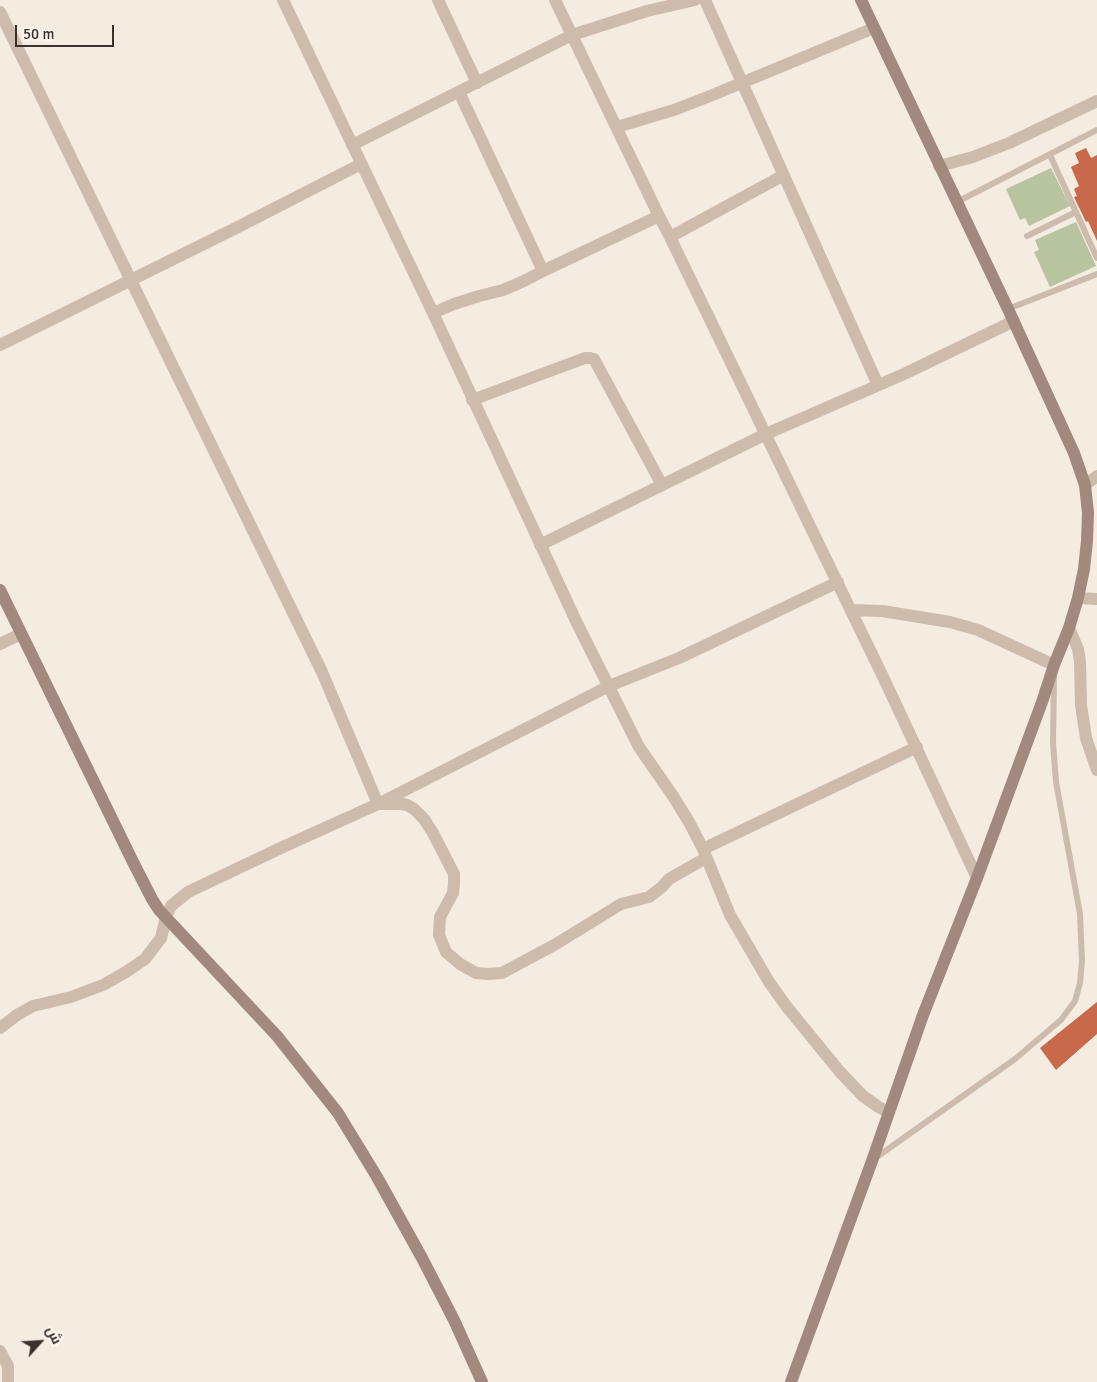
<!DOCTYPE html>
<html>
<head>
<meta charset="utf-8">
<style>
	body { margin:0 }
	#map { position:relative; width:1097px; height:1382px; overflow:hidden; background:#f4ebe1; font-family:Signika,Cairo,sans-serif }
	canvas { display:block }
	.north { position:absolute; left:15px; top:1317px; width:50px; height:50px; -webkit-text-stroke:4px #fbf5ee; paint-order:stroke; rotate:64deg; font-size:14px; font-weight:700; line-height:20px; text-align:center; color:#3b302b }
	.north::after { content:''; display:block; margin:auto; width:18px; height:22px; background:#3b302b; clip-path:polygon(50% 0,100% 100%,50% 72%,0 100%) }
	.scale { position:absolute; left:15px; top:25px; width:99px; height:22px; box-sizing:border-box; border:2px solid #3b302b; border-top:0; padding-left:6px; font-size:15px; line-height:18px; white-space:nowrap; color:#3b302b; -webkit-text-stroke:4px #fbf5ee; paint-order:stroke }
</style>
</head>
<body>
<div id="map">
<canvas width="1097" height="1382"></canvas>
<div class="north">ش</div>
<div class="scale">50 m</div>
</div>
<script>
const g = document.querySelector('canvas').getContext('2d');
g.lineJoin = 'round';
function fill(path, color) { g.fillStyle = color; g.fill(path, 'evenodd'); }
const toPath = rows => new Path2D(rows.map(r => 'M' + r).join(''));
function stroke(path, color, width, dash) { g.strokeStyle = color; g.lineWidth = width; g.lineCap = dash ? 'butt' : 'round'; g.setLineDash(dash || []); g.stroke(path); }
fill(toPath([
	[1051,168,1070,206,1029,226,1025,218,1020,220,1006,189],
	[1076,222,1096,266,1050,287,1034,252,1039,250,1035,240]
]), '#b8c4a0');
fill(toPath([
	[1086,148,1091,158,1097,155,1097,241,1088,221,1086,222,1074,197,1077,196,1074,189,1079,186,1071,167,1079,163,1075,153],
	[1097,1002,1097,1034,1056,1070,1040,1048]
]), '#c8694b');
stroke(toPath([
	[1050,155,1097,258],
	[957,202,1097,130],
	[1027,236,1076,212],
	[1008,309,1097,274],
	[874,1159,1015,1059,1061,1020,1075,1001,1080,983,1082,961,1080,914,1056,782,1053,743,1054,678]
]), '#cdbbac', 6);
stroke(toPath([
	[283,0,433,313,576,621,639,747,673,796,689,822,703,849,730,915,769,982,787,1007,840,1072,863,1096,877,1106,888,1112],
	[438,0,477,83],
	[555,0,659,216,670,237,886,683,977,878],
	[705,0,878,385],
	[0,12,322,672,378,804,402,804,407,805,414,809,424,819,433,833,454,874,454,884,453,893,440,917,439,935,446,952,460,964,476,973,488,974,502,973,556,944,621,904,649,897,662,887,669,879,706,858],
	[459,92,543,271],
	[617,127,674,110,710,96,874,28],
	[352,145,572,35,647,11,695,0],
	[939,166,973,157,1009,143,1097,101],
	[670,237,784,175],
	[433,313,454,304,479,296,503,290,524,281,543,271,659,216],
	[0,345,240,226,361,164],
	[472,400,585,358,590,358,594,359,662,485],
	[1085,485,1097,476],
	[540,545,766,434,904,374,1014,321],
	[1078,598,1097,599],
	[851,610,882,611,950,622,978,630,1054,665],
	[1069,628,1078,649,1080,661,1081,705,1086,738,1097,770],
	[0,644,21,634],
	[703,849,917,747],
	[0,1028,17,1015,33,1006,71,997,103,985,126,972,145,959,161,938,166,917,171,906,188,892,285,846,378,804,609,686,679,658,838,582],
	[0,1351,8,1366,8,1382]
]), '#cdbbac', 12);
stroke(toPath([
	[0,590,134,864,152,899,159,910,277,1036,338,1113,377,1177,422,1258,454,1320,482,1382],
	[791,1382,872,1161,923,1015,977,878,1042,702,1054,665,1069,628,1078,598,1084,569,1087,541,1088,513,1085,485,1074,453,1008,309,861,0]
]), '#a18a7d', 12);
</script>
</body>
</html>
